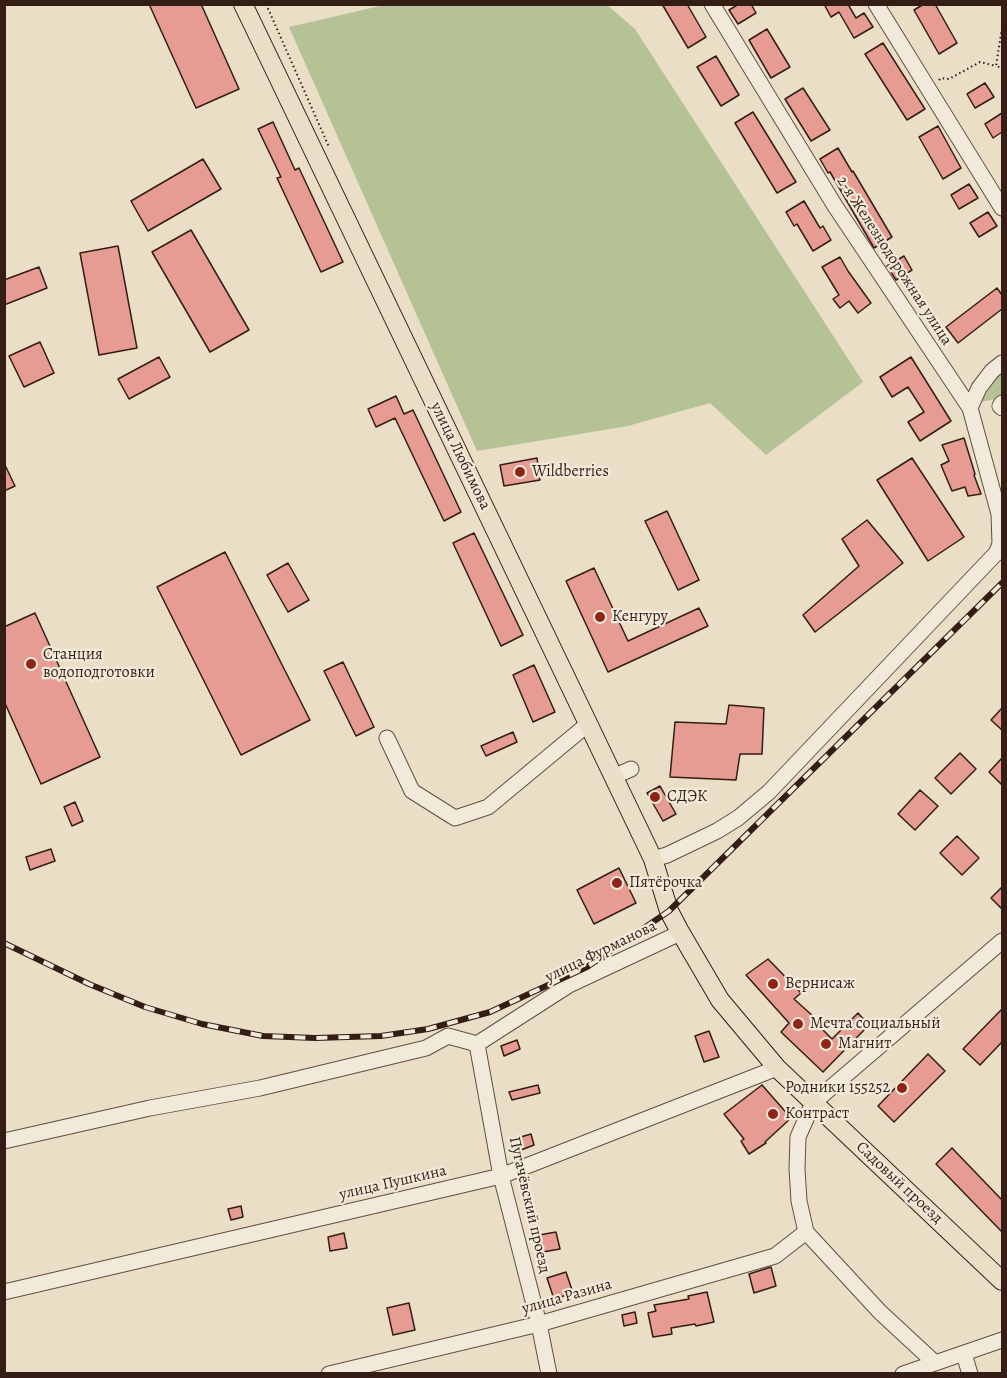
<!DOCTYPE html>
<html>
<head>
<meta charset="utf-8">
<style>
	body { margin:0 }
	#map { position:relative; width:1007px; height:1378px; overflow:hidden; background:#eadfc6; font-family:Alegreya,serif }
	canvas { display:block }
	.frame { position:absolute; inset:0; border:6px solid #331d14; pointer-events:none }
</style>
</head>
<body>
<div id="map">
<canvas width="1007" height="1378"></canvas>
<div class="frame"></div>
</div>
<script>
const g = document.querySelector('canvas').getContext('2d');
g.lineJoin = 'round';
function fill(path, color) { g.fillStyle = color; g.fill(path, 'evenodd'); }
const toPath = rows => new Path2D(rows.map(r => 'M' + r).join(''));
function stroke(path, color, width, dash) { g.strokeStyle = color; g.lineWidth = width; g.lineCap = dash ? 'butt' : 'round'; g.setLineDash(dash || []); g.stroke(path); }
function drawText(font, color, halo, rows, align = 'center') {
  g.font = font + ' Alegreya,serif'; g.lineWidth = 4.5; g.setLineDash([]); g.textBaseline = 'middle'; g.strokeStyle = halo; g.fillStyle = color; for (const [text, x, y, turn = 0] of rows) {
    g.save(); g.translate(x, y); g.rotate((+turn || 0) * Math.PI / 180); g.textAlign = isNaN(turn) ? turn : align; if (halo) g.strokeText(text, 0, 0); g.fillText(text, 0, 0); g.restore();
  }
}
fill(toPath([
	[384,5,607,5,635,29,863,382,766,455,710,403,628,426,477,451,289,27],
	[1002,371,1002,398,980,402]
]), '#b5c296');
const building = toPath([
	[149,4,201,4,239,89,196,108,149,4],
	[662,4,687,4,706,37,688,48,662,4],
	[739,4,751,4,756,13,738,24,729,10,739,4],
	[824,4,852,4,849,6,856,18,864,13,873,27,854,38,839,12,831,17,824,4],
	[924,4,935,4,957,43,939,54,914,10,924,4],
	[767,29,790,67,771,78,749,40,767,29],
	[883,43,925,109,907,120,865,54,883,43],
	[716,56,739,95,721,106,697,67,716,56],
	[985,83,994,97,975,108,967,94,985,83],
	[803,88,830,130,811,141,785,99,803,88],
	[753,112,796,182,777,193,735,123,753,112],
	[1002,113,1002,132,993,138,985,124,1002,113],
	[273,122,295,170,299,168,343,262,321,272,277,178,281,177,258,129,273,122],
	[938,126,961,168,943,179,919,137,938,126],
	[838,148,852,172,853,171,892,237,874,248,830,172,828,173,820,159,838,148],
	[203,159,221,189,148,231,131,201,203,159],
	[969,184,978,198,959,209,951,195,969,184],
	[804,201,820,228,823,226,831,240,813,251,797,224,794,226,786,212,804,201],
	[988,212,997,226,979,237,970,223,988,212],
	[191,230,249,330,210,352,152,252,191,230],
	[118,246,137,348,99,355,80,253,118,246],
	[904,256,912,270,896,280,887,266,904,256],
	[840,257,848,271,871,303,858,313,849,301,840,308,833,299,839,295,822,267,840,257],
	[39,267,47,288,4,305,4,280,39,267],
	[997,288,1002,295,1002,309,958,343,946,327,997,288],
	[40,342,54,373,24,387,9,356,40,342],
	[159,357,170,377,129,399,118,379,159,357],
	[911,357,951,421,920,441,908,422,924,412,908,387,892,397,880,377,911,357],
	[396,396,404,414,413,410,461,512,444,521,395,418,376,427,368,409,396,396],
	[964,438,975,474,974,475,981,494,968,496,965,487,952,491,941,465,949,461,942,445,964,438],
	[537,458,540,480,504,486,500,465,537,458],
	[912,458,964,537,928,561,877,480,912,458],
	[4,463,15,486,4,491,4,463],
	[667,511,699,580,678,590,645,521,667,511],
	[867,520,903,563,815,632,803,615,859,566,842,539,867,520],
	[474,533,523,635,501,646,453,543,474,533],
	[225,552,310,720,241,755,157,587,225,552],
	[288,563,309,600,288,612,267,575,288,563],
	[594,568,628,641,699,608,708,626,608,672,566,581,594,568],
	[35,613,100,757,41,784,4,701,4,627,35,613],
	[343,662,374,727,356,736,324,671,343,662],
	[534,665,555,712,533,722,513,675,534,665],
	[729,705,764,708,762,754,740,754,736,780,670,777,675,722,726,724,729,705],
	[1002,708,1002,730,991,720,1002,708],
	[513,732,517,742,486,756,481,746,513,732],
	[960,753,976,769,951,794,935,778,960,753],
	[1002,758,1002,785,989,772,1002,758],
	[660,786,676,814,663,821,647,793,660,786],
	[920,790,938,806,915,830,898,814,920,790],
	[75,802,83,821,72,826,64,807,75,802],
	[957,836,979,858,962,875,940,853,957,836],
	[51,849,55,861,30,870,26,857,51,849],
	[619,868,636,903,594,924,577,890,619,868],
	[1002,887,1002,909,991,898,1002,887],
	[768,959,801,993,794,999,814,1017,812,1019,832,1039,858,1013,869,1025,823,1072,781,1032,789,1023,746,975,768,959],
	[1002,1009,1002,1042,980,1065,963,1049,1002,1009],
	[709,1031,719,1057,704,1062,695,1036,709,1031],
	[517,1040,520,1049,504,1056,501,1046,517,1040],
	[928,1054,945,1071,894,1122,878,1106,928,1054],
	[538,1085,540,1093,512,1100,509,1092,538,1085],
	[762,1085,791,1118,765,1142,766,1143,749,1154,741,1141,744,1139,724,1114,762,1085],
	[531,1134,534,1145,521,1150,517,1138,531,1134],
	[952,1148,1002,1200,1002,1232,936,1164,952,1148],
	[241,1206,243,1217,231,1220,228,1209,241,1206],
	[556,1232,560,1249,543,1252,539,1235,556,1232],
	[344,1233,347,1248,330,1251,328,1237,344,1233],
	[771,1267,776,1286,754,1293,749,1274,771,1267],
	[566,1272,573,1293,554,1299,547,1278,566,1272],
	[707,1292,714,1322,696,1326,695,1324,671,1328,672,1334,653,1337,648,1313,656,1311,654,1305,689,1299,688,1296,707,1292],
	[409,1303,415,1330,393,1335,387,1308,409,1303],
	[635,1312,637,1323,624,1326,622,1315,635,1312]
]);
fill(building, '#e69c92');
stroke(building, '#331d14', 1.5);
const minor = toPath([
	[712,4,835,206,970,408,999,514,1000,544,996,554],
	[876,4,1002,208],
	[1002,403,1000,406,1002,408],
	[970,408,979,388,992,371,1002,363],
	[387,738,412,791,455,818,488,807,588,724],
	[613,777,631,769],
	[653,859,667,855,717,831,738,818,769,792,1002,547],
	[477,1044,501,1176,539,1324,549,1374],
	[477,1044,569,985,680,933],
	[4,1141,150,1108,260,1088,426,1048,448,1036,477,1044],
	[4,1292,501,1176,777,1068],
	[964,1354,970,1374],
	[935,1363,880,1312,806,1232,799,1201,797,1169,798,1137,813,1103,1002,941],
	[329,1374,539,1324,775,1256,806,1232],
	[903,1374,1002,1340]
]);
const major = toPath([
	[243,4,653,859,669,911,679,930,720,1000,777,1068,1002,1281]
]);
stroke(minor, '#614e40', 17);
stroke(major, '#331d14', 20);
stroke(toPath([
	[266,4,329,147],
	[1002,28,996,66,1002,68],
	[939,80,941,78,949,79,980,62,996,66]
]), '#331d14', 2, [1.5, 3]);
stroke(minor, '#f1eada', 15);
stroke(major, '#eadfc6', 18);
const rail = toPath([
	[4,943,89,984,145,1007,202,1024,263,1036,315,1038,381,1036,428,1029,490,1012,587,967,669,911,1002,583]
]);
stroke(rail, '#331d14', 6);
stroke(rail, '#f1eada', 4, [11]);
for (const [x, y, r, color] of [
	[520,472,6,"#8f2418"],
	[600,617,6,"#8f2418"],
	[31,664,6,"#8f2418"],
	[655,797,6,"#8f2418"],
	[617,883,6,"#8f2418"],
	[773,984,6,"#8f2418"],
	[798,1024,6,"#8f2418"],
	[826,1044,6,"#8f2418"],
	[902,1088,6,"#8f2418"],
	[773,1114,6,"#8f2418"]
]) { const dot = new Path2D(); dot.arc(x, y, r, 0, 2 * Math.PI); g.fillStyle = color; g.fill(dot); stroke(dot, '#f1eada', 2); }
drawText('16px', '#331d14', '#f1eada', [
	["2-я Железнодорожная улица",894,261,57],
	["улица Любимова",460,456,64],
	["улица Фурманова",601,952,-26],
	["улица Пушкина",393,1183,-13],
	["Садовый проезд",899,1183,43],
	["Пугачёвский проезд",529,1205,77],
	["улица Разина",567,1297,-16]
]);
drawText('16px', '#331d14', '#f1eada', [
	["Wildberries",532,472],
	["Кенгуру",612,617],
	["Станция",43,655],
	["водоподготовки",43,673],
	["СДЭК",667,797],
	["Пятёрочка",629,883],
	["Вернисаж",785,984],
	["Мечта социальный",810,1024],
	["Магнит",838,1044],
	["Родники 155252",890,1088,"right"],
	["Контраст",785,1114]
], 'left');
</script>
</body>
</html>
